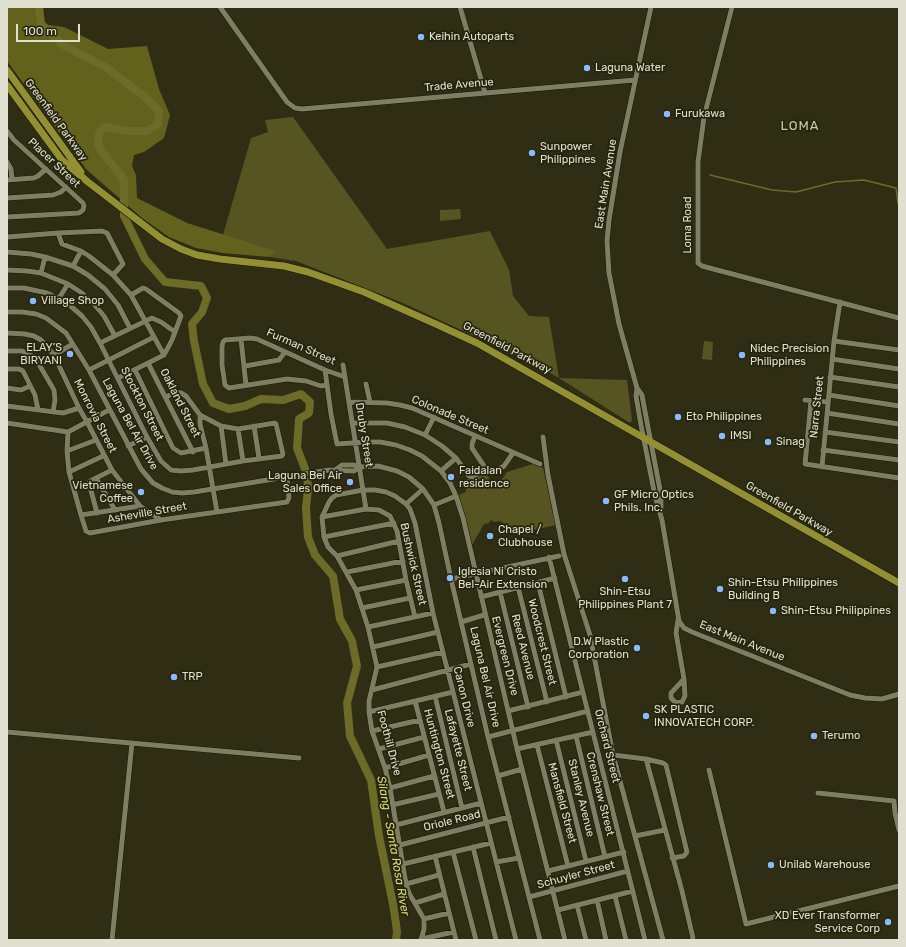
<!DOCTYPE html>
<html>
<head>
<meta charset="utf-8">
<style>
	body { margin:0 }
	#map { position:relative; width:906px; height:947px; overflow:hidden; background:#2f2e15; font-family:Rubik,sans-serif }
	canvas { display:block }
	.frame { position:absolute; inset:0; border:8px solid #dfe0d0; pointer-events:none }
	.scale { position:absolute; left:16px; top:24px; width:64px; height:18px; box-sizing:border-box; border:2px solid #dfe0d0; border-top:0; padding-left:5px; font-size:12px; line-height:14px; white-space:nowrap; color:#dfe0d0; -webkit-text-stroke:3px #25250b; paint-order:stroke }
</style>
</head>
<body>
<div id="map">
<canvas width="906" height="947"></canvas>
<div class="frame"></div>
<div class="scale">100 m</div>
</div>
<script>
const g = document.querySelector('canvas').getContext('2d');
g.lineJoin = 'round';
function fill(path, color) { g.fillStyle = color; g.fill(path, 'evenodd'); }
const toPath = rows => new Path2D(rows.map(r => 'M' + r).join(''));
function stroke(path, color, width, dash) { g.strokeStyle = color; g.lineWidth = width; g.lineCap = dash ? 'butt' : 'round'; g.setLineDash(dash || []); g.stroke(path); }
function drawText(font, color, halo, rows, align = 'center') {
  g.font = font + ' Rubik,sans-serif'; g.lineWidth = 3.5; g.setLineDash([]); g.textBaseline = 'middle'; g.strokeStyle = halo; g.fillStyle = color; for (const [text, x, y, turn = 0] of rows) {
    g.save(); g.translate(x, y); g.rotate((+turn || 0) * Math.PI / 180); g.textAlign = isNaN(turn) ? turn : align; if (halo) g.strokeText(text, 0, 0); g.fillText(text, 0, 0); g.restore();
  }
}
fill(toPath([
	[293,117,387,249,490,231,509,270,513,296,529,316,549,317,559,378,627,380,632,420,630,423,559,378,530,362,403,303,296,261,269,257,275,251,223,235,251,138,268,132,265,120],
	[460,209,461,219,440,221,440,210],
	[704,341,713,342,712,360,702,359],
	[533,464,543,468,556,525,521,533,500,521,494,522,491,520,489,523,484,524,472,545,470,545,459,495,466,492,464,481,484,470,488,475,491,486,496,488,507,472]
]), '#565521');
fill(toPath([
	[7,7,39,7,41,24,64,27,108,49,147,46,159,89,170,115,164,138,144,152,134,155,132,166,136,175,137,198,187,223,276,251,269,257,223,253,196,248,169,237,142,218,86,169,7,61]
]), '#63621d');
stroke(toPath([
	[710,175,772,190,796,192,835,182,864,180,896,188,898,203,899,204]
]), '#6c6b28', 1.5);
stroke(toPath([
	[39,7,41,24,63,45,107,68,146,98,159,111,158,124,147,131,128,131,105,127,99,133,98,146,124,180,124,216,145,259,165,282,201,286,207,298,202,312,192,324,194,341,203,384,213,403,229,409,245,406,261,399,283,400,301,394,310,402,309,413,299,419,297,448,307,474,308,489,306,508,308,537,315,555,333,576,340,619,352,641,357,666,347,703,350,736,371,780,379,836,393,904,397,931,396,940]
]), '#6c6b28', 8);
const minor = toPath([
	[220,7,287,102,295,108,302,109,635,80],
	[460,7,485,93],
	[651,7,620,152,609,220,607,241,609,273,619,324,637,388,636,396,641,425,655,496,662,520,679,621,684,628,692,632,850,695,865,698,882,699,899,694],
	[732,7,704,117,698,162,698,263,702,266,899,318],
	[7,131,14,140,83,203,84,206,83,210,79,213,7,217],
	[7,162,11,169,12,179],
	[7,180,34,178,38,176,46,169],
	[7,198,53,195,61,192,66,187],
	[58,233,62,244,81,251,89,256,113,275,131,295,164,355],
	[7,237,58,233,102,231,107,233,123,264,113,275],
	[7,252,31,254,45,257,73,266,88,275,105,289,118,305,130,328],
	[73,266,81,251],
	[7,270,27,271,41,273,68,284,82,293,93,303,104,316,115,336],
	[41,273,45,257],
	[7,288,24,288,47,293,66,302,82,316,91,327,100,343,147,437,161,461,171,470,181,471,193,470,243,461,282,456,283,454,276,424,275,423,238,429,221,426,200,415,186,396,181,393,176,392,166,397],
	[59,298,68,284],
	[7,312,22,312,36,314,46,318,66,333,89,370,141,469,153,483,162,488,172,492,182,493,194,492,329,470,354,471,360,467],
	[7,333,25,334,34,336,41,340,54,355,79,408,87,422,112,470,140,506,161,520],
	[241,339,246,385],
	[834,341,899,350],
	[100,343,152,318,161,322,175,332],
	[7,351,22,351,32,356,37,361,54,390,55,400,53,412],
	[54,355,73,344],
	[832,359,899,369],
	[148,363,193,452],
	[343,365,366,509],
	[245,366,279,360,285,352],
	[7,369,19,369,23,371,35,395,38,410],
	[89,370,154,337],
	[135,370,173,448,181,453,206,448],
	[325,370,331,414,337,444,367,442,380,442,396,445,410,450,422,456,441,471,450,483,456,496,463,518,517,749,565,940],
	[830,377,899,387],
	[118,378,164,355,172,340,181,316,179,313,146,289,143,288,131,295],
	[366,384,370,402],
	[327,385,321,386,306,381,287,379,229,388,225,385,222,365,222,346,223,342,225,340,250,338,257,339,325,370,345,377],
	[7,388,21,390,30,386],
	[637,388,642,395,644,406,661,495,661,511],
	[829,395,899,406],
	[805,400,828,402],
	[811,401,805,464,899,478],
	[349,402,387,403,400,405,412,408,540,464],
	[7,406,63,413,79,408],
	[827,413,899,424],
	[200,415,200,424,206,448,217,512],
	[7,423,68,432,109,410],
	[352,423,387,423,405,427,425,435,442,446,456,458,469,476,472,477,486,469],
	[221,426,226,464],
	[254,426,259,458],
	[238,429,243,461],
	[68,432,67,451,69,472,81,515,86,531,90,533,161,520,287,502,289,498,287,477],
	[825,432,899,442],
	[425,435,434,417],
	[475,436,472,444,472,448,486,469,491,473,494,472,504,466,513,453],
	[543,437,548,475,564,554,590,635,613,755,663,940],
	[128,446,147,437],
	[823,450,899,460],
	[67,451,96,440],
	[822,467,834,341,840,302],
	[335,470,342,465,354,465,360,467,378,466,397,471,409,477,423,489,434,505,439,523,451,579,488,737,540,940],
	[441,471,456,458],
	[69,472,103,456],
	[96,478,115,510],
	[406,504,423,489],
	[434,505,456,496],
	[97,513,89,483,90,481,112,470],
	[81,515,140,506],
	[322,517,366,509,379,510,390,516,397,531,406,580,415,617],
	[324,537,394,523],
	[337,556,399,541],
	[549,557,645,940],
	[347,572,403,561],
	[451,579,559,556],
	[538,583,566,697],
	[518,587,547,702],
	[356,590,406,580],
	[500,592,528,707],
	[481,597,555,578],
	[362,608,410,598],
	[678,620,676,633,684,679,685,696,682,702,676,703,671,698,671,693,684,679],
	[461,622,484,615],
	[368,627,433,613],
	[373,647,438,632],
	[377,667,443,652],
	[372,690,471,664],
	[435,696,462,808],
	[415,701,444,812],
	[508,711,583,692],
	[369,712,453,692],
	[372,731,420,720],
	[7,732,299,758],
	[576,736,605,857],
	[488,737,588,711],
	[556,740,586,861],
	[537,745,568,866],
	[379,749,424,737],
	[517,749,593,732],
	[613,755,646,759,663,763,666,765,687,852,684,856,672,858],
	[646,759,682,891,693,938,692,940],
	[385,768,429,755],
	[709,770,746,924,899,886],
	[498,776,522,769],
	[390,788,434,776],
	[818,793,894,801,895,813,899,830],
	[392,805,439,794],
	[396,825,481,803],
	[635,836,665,830],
	[400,845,509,817],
	[473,847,496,940],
	[453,852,476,940],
	[435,856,456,940],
	[496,862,519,858],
	[403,864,491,843],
	[548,871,624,852],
	[406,884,439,875],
	[615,896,626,940],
	[529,897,628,871],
	[597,900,606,940],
	[415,903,444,894],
	[577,905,586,940],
	[558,910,633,891],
	[424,919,449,913],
	[421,939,454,932],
	[112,940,132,743],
	[421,940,424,929,424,919,409,893,406,884,390,788,385,768,372,731,369,712,369,701,377,667,368,627,356,590,337,556,328,547,324,537,322,517,329,502,332,498,336,495,363,490,375,490,386,492,395,496,406,504,410,509,415,523,433,613,516,940]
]);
const major = toPath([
	[7,70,81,172],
	[7,85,62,160,88,182,162,239,181,249,197,255,220,259,284,266,308,272,364,292,438,325,477,343,899,583]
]);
stroke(minor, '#171600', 6);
stroke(major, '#171600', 8);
stroke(minor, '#7e7f62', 5);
stroke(major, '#929032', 7);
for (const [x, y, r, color] of [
	[421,37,4,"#8db9fc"],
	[587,68,4,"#8db9fc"],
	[667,114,4,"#8db9fc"],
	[532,153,4,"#8db9fc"],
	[33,301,4,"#8db9fc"],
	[70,354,4,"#8db9fc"],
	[742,355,4,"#8db9fc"],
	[678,417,4,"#8db9fc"],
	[722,436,4,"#8db9fc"],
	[768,442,4,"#8db9fc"],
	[451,477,4,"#8db9fc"],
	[350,482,4,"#8db9fc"],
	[141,492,4,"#8db9fc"],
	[606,501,4,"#8db9fc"],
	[490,536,4,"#8db9fc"],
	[450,578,4,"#8db9fc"],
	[625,579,4,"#8db9fc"],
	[720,589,4,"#8db9fc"],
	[773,611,4,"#8db9fc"],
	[637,648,4,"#8db9fc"],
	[174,677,4,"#8db9fc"],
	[646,716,4,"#8db9fc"],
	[814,736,4,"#8db9fc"],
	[771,865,4,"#8db9fc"],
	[888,922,4,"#8db9fc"]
]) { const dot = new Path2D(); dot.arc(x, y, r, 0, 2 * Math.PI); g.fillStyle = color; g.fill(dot); stroke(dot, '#25250b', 1.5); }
drawText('11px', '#dfe0d0', '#25250b', [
	["Keihin Autoparts",429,37],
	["Laguna Water",595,68],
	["Furukawa",675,114],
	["Sunpower",540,147],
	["Philippines",540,160],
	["Village Shop",41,301],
	["ELAY’S",62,348,"right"],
	["BIRYANI",62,361,"right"],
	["Nidec Precision",750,349],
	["Philippines",750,362],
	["Eto Philippines",686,417],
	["IMSI",730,436],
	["Sinag",776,442],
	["Faidalan",459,471],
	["residence",459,484],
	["Laguna Bel Air",342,476,"right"],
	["Sales Office",342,489,"right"],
	["Vietnamese",133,486,"right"],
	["Coffee",133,499,"right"],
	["GF Micro Optics",614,495],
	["Phils. Inc.",614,508],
	["Chapel /",498,530],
	["Clubhouse",498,543],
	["Iglesia Ni Cristo",458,572],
	["Bel-Air Extension",458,585],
	["Shin-Etsu Philippines",728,583],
	["Building B",728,596],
	["Shin-Etsu",625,592,"center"],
	["Philippines Plant 7",625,605,"center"],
	["Shin-Etsu Philippines",781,611],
	["D.W Plastic",629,642,"right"],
	["Corporation",629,655,"right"],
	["TRP",182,677],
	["SK PLASTIC",654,710],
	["INNOVATECH CORP.",654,723],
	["Terumo",822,736],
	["Unilab Warehouse",779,865],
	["XD Ever Transformer",880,916,"right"],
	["Service Corp",880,929,"right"]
], 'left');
drawText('11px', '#dfe0d0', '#25250b', [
	["Trade Avenue",459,85,-5],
	["Greenfield Parkway",56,120,54],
	["Placer Street",54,163,43],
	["East Main Avenue",606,184,-81],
	["Loma Road",688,225,-90],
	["Furman Street",301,347,24],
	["Greenfield Parkway",507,348,28],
	["Oakland Street",180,403,63],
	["Stockton Street",142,404,63],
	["Narra Street",817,407,-84],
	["Colonade Street",450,415,23],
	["Monrovia Street",95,416,63],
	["Laguna Bel Air Drive",130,424,61],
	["Druby Street",364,435,81],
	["Greenfield Parkway",789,509,30],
	["Asheville Street",147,513,-10],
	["Bushwick Street",413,564,77],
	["East Main Avenue",742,641,22],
	["Woodcrest Street",542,642,76],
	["Reed Avenue",523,647,76],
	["Evergreen Drive",505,656,76],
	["Laguna Bel Air Drive",485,677,77],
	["Canon Drive",464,697,76],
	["Foothill Drive",389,743,75],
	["Orchard Street",607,746,76],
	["Lafayette Street",458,750,76],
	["Huntington Street",439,754,75],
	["Crenshaw Street",600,794,76],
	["Stanley Avenue",581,798,76],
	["Mansfield Street",562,803,75],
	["Oriole Road",452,821,-14],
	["Schuyler Street",576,875,-15]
]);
drawText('italic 12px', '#dad979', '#25250b', [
	["Silang - Santa Rosa River",393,846,80]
]);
g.letterSpacing = '1px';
drawText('13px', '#cbccad', '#25250b', [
	["LOMA",800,126]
]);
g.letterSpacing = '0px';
</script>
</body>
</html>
